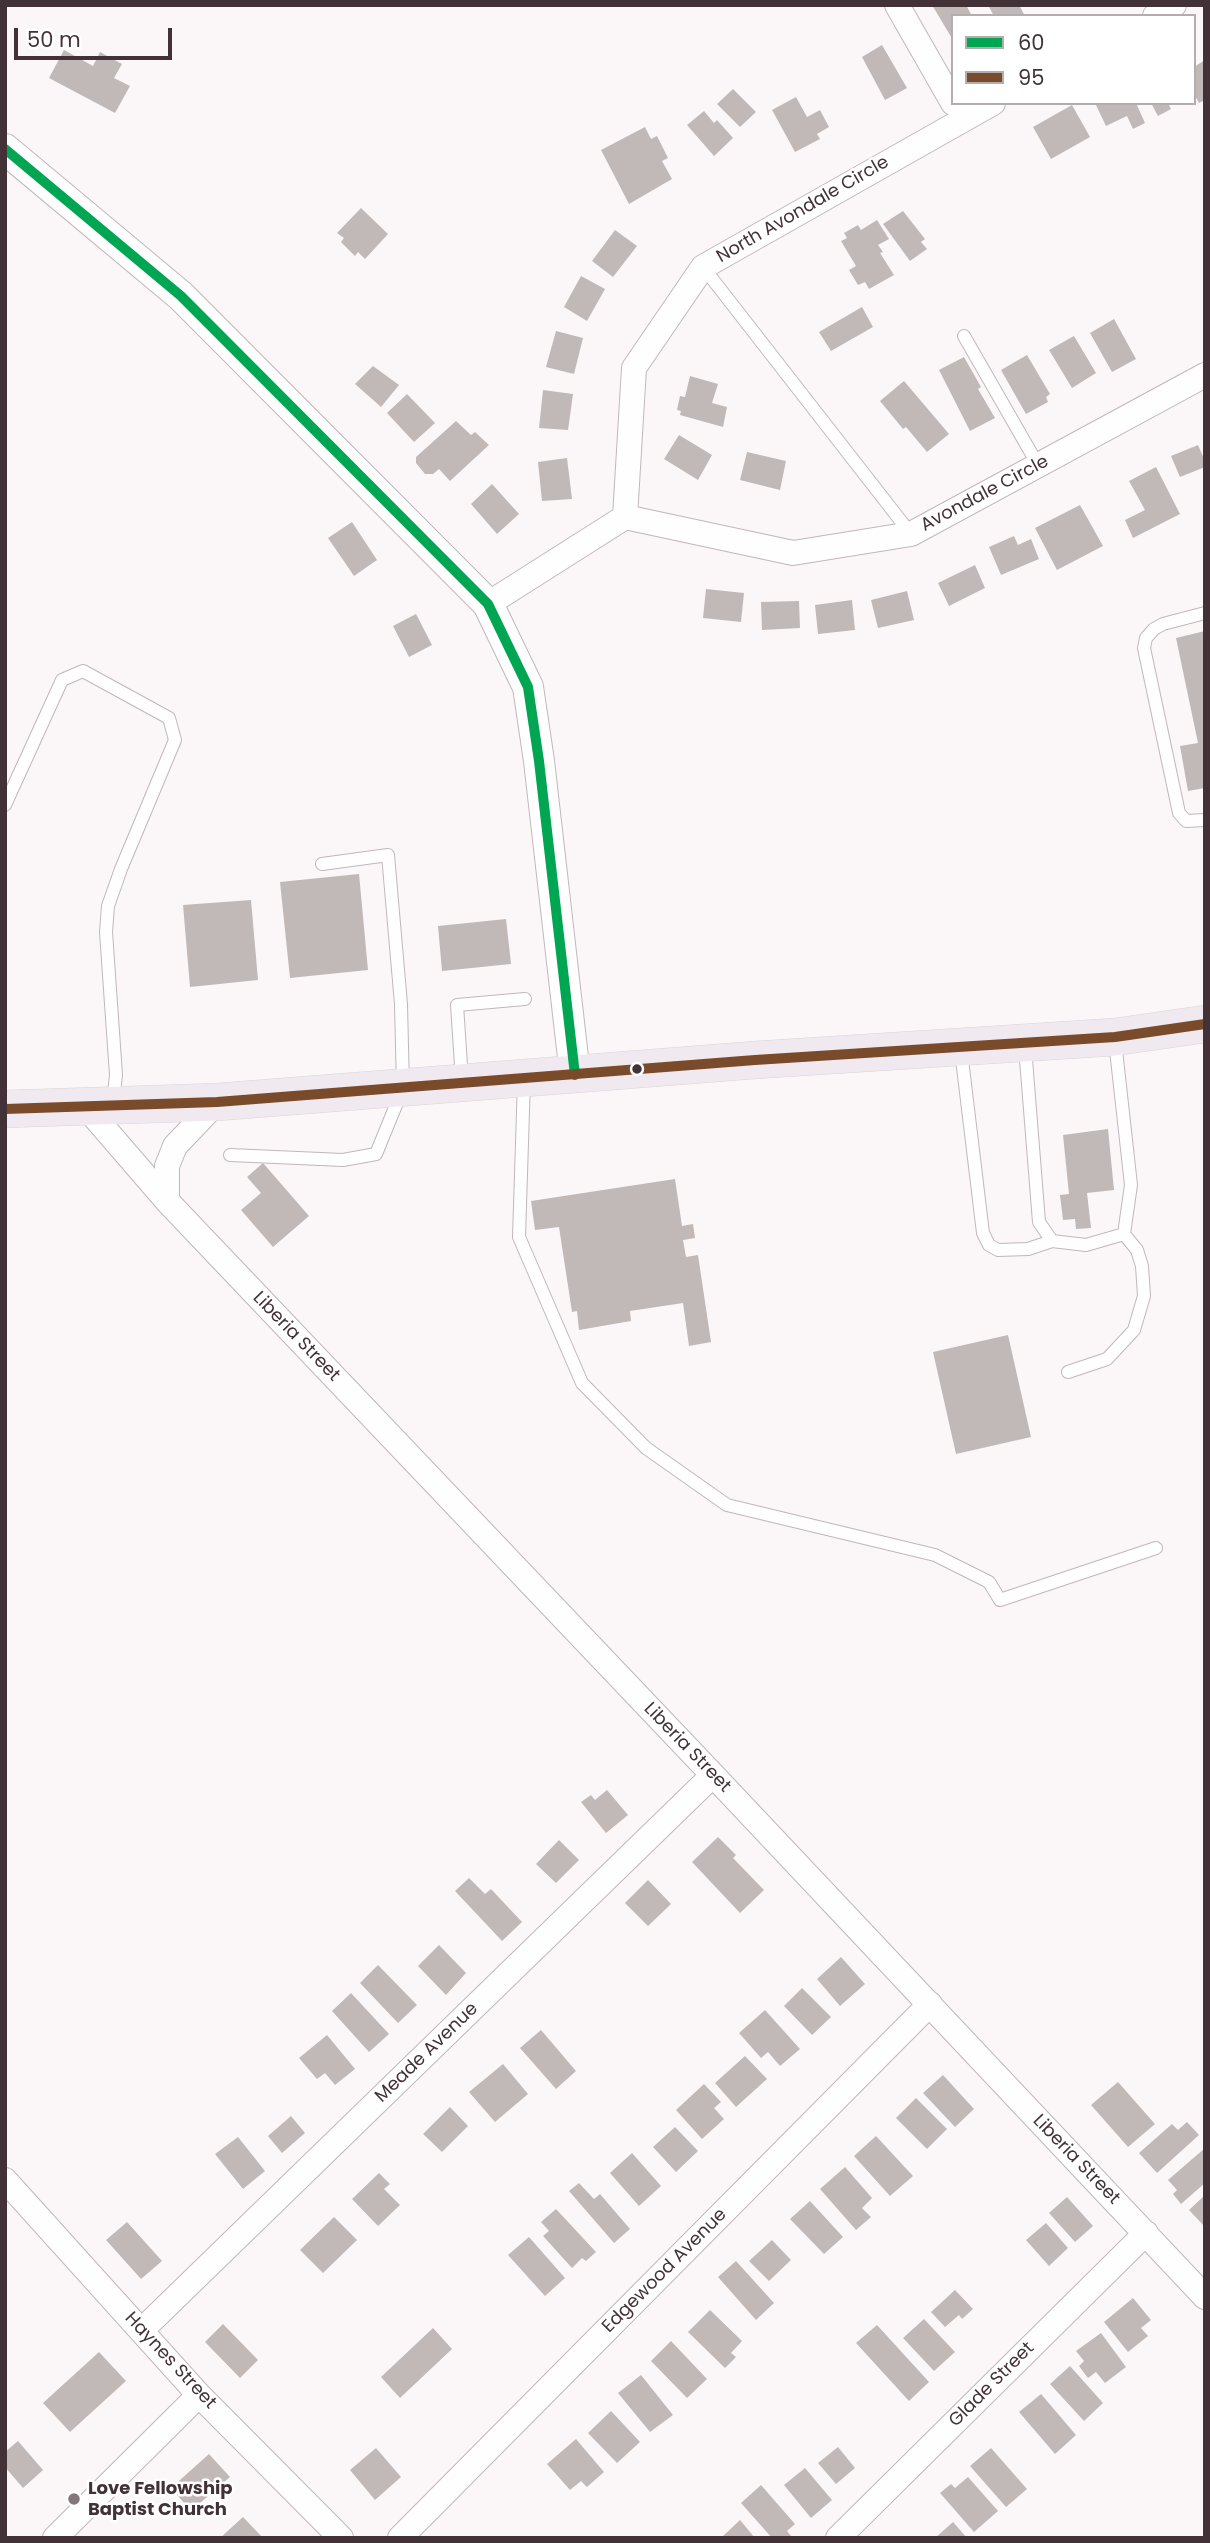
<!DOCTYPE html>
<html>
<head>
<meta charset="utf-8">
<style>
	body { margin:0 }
	#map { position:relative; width:1210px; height:2543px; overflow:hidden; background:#fbf7f9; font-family:Poppins,sans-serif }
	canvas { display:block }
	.frame { position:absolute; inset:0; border:7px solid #423238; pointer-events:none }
	.legend { position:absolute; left:951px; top:14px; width:245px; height:91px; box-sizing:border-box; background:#fff; border:2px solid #b3adaf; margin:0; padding:9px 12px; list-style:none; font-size:21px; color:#423238 }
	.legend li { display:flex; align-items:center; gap:14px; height:35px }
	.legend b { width:35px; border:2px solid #b3adaf }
	.scale { position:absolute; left:14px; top:28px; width:158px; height:32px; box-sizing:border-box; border:4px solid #423238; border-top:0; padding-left:9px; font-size:21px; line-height:24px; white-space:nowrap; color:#423238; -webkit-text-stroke:5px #fff; paint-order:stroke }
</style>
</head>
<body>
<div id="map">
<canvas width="1210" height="2543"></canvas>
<div class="frame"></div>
<ul class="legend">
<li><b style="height:9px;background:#00a651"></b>60</li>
<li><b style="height:9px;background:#7a4b2a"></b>95</li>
</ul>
<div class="scale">50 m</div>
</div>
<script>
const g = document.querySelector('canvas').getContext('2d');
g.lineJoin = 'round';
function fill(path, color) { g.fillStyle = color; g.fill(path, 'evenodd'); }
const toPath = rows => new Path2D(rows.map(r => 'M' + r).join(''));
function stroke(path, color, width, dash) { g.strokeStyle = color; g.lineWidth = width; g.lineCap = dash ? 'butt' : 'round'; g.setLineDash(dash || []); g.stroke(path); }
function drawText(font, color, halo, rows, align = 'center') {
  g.font = font + ' Poppins,sans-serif'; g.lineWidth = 5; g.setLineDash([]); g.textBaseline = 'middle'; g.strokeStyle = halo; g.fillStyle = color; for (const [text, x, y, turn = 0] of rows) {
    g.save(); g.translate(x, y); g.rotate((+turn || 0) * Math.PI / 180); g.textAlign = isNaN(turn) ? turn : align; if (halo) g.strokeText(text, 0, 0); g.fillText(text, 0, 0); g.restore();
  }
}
fill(toPath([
	[932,5,966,5,972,16,953,16,953,40],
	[988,5,1019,5,1025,16,994,16],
	[882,45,907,88,885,100,862,57],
	[64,50,93,66,100,52,122,64,114,78,130,86,115,113,49,78],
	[1205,60,1205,100,1199,103,1194,94,1194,67],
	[733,89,756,112,740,127,717,104],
	[796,97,807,117,820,110,829,127,817,134,820,139,795,152,772,110],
	[1095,103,1136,103,1145,123,1133,129,1127,116,1106,126],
	[1151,103,1168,103,1171,109,1158,116],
	[1072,105,1090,137,1051,159,1033,127],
	[704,111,714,123,717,120,733,138,714,156,687,125],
	[645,127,651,139,657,136,668,158,662,161,672,179,629,204,601,150],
	[361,208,388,234,365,259,358,252,355,256,341,242,344,238,337,233],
	[903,211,925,239,921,242,927,249,910,261,883,224],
	[877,220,889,239,878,245,883,252,880,253,894,275,869,289,865,282,858,285,849,270,856,266,841,241,847,238,844,233,858,225,861,230],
	[615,230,637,246,613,277,592,261],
	[581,276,605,289,587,321,564,307],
	[862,307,873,327,831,351,819,332],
	[1114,319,1136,359,1112,372,1090,333],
	[556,331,583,338,574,374,546,367],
	[1074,336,1096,373,1072,388,1049,350],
	[1027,355,1050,394,1046,397,1048,402,1026,414,1001,370],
	[964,357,981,387,978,389,995,418,970,431,939,370],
	[373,366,399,385,381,407,355,384],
	[690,376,718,384,712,403,727,407,723,427,680,415,681,411,677,410,680,396,685,397],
	[904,381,949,434,927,452,906,427,903,429,880,401],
	[543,390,573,394,568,430,539,428],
	[407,394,435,423,414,442,387,413],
	[456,421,471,435,475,432,489,445,450,481,439,469,433,474,425,474,416,463,416,457],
	[679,435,712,455,698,480,664,459],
	[1198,445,1205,461,1205,467,1180,477,1171,456],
	[747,452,786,461,780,490,740,480],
	[567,458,572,499,542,501,538,462],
	[1156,467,1180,514,1133,538,1125,520,1145,510,1129,481],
	[492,484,519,514,497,534,471,504],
	[1080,505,1103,546,1057,570,1035,528],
	[352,522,377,560,354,576,328,538],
	[1014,536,1018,545,1031,539,1039,559,1001,575,989,547],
	[975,565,985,588,949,606,938,583],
	[706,589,744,593,741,622,703,618],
	[907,591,914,620,878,628,871,600],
	[852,600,855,630,818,634,815,605],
	[799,601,800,628,762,630,761,602],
	[416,614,432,645,409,657,393,626],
	[1205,631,1205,788,1188,791,1180,746,1198,743,1176,638],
	[359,874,368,970,290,978,280,882],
	[251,900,258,980,190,987,183,905],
	[506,919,511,964,442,971,438,926],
	[1108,1129,1114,1190,1087,1193,1091,1228,1076,1229,1075,1219,1063,1220,1060,1195,1069,1194,1063,1135],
	[263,1163,309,1216,273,1247,241,1210,261,1193,247,1177],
	[675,1179,682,1226,693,1224,695,1238,683,1240,686,1257,698,1255,711,1342,689,1346,683,1303,630,1311,631,1321,579,1330,577,1311,572,1312,559,1227,535,1230,531,1201],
	[1008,1335,1031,1437,956,1454,933,1352],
	[607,1790,628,1815,606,1833,581,1802,591,1795,595,1800],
	[718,1837,736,1855,733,1858,764,1890,740,1913,692,1862],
	[559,1840,579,1860,556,1883,536,1864],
	[469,1878,485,1894,491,1889,522,1922,502,1941,455,1891],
	[648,1880,671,1904,648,1926,625,1903],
	[439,1945,466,1973,446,1995,418,1966],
	[841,1957,865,1984,840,2006,817,1979],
	[378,1965,417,2005,398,2023,360,1983],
	[802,1988,831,2017,812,2035,784,2006],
	[351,1993,389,2034,369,2052,332,2011],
	[765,2010,800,2049,780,2066,768,2052,761,2058,739,2033],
	[541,2030,576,2071,556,2089,520,2048],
	[327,2035,355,2069,335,2085,325,2073,317,2079,299,2058],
	[745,2056,767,2079,736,2107,715,2083],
	[503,2064,528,2094,495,2122,469,2092],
	[943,2075,974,2109,955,2127,923,2093],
	[1118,2082,1155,2124,1128,2147,1091,2105],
	[704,2084,721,2102,714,2108,724,2119,702,2139,676,2110],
	[916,2098,947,2129,927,2149,896,2118],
	[450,2107,468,2126,442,2152,423,2134],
	[291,2116,305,2133,282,2153,268,2136],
	[1187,2122,1199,2135,1157,2173,1139,2153,1172,2124,1178,2130],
	[675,2127,698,2151,676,2172,653,2147],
	[876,2136,913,2176,890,2196,854,2156],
	[238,2137,265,2171,243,2189,215,2154],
	[1205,2148,1205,2183,1181,2204,1173,2194,1177,2190,1168,2180],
	[632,2153,661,2186,639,2206,610,2173],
	[845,2167,872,2198,862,2208,871,2217,856,2230,820,2189],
	[379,2173,390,2184,384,2189,400,2205,378,2226,352,2199],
	[579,2183,594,2199,600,2194,630,2229,614,2243,569,2191],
	[1205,2195,1205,2227,1189,2210],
	[1067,2197,1093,2226,1075,2242,1049,2213],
	[810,2201,843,2237,824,2254,790,2219],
	[556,2209,596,2252,586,2261,582,2258,572,2268,543,2236,549,2231,541,2222],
	[334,2217,357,2240,323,2273,300,2250],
	[127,2222,162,2261,141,2279,106,2240],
	[1046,2223,1068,2248,1049,2266,1026,2240],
	[529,2237,565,2278,545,2296,508,2255],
	[772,2240,791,2260,769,2281,749,2261],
	[736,2261,774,2303,756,2320,718,2277],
	[955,2290,973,2309,962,2319,959,2315,945,2327,931,2312],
	[1133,2298,1151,2320,1141,2328,1148,2336,1128,2352,1104,2322],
	[710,2310,742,2341,731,2353,736,2357,725,2368,688,2332],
	[924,2319,955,2352,934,2371,903,2338],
	[223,2324,258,2360,240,2378,205,2342],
	[877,2325,929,2382,909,2401,856,2343],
	[433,2328,452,2349,400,2398,381,2377],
	[1101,2333,1126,2367,1105,2383,1096,2372,1088,2378,1079,2366,1084,2361,1076,2351],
	[671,2341,707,2379,687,2398,651,2361],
	[99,2352,126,2381,70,2432,43,2403],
	[1070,2366,1103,2403,1084,2421,1050,2384],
	[641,2375,673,2415,650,2432,618,2393],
	[1041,2394,1076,2435,1055,2454,1019,2412],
	[611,2411,640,2442,617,2463,588,2433],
	[576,2439,604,2472,587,2487,581,2481,570,2490,547,2464],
	[18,2441,43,2470,23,2488,5,2467,5,2452],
	[838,2447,855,2468,836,2484,818,2463],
	[376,2448,401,2477,375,2500,350,2470],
	[991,2448,1027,2489,1006,2507,970,2466],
	[209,2454,230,2477,191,2511,171,2488],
	[805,2468,832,2500,811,2518,784,2485],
	[968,2477,998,2511,974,2532,940,2493,951,2484,955,2488],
	[761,2485,795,2524,787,2531,791,2536,789,2538,772,2538,741,2503],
	[243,2517,263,2538,220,2538],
	[740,2520,755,2538,725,2538,723,2536],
	[953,2522,967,2538,935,2538]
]), '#c1b8b8');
const service = toPath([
	[703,267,911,534],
	[964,336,1038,465],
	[1205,613,1163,624,1154,629,1146,638,1144,648,1179,813,1186,821,1205,820],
	[5,805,62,680,83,671,169,718,175,740,121,869,108,906,106,932,116,1075,113,1103],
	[1025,1047,1039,1222,1052,1241],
	[961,1051,983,1233,989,1245,998,1250,1028,1249,1052,1241,1086,1245,1124,1234],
	[462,1080,457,1005,525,999],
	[524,1080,519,1237,582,1383,646,1448,727,1505,935,1555,989,1582,1000,1600,1156,1548],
	[230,1155,343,1160,376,1154,403,1088,401,1004,388,855,322,864],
	[1068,1372,1107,1359,1134,1330,1144,1296,1142,1266,1137,1250,1124,1234,1131,1185,1115,1041]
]);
const minor = toPath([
	[897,5,953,103],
	[1155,16,1174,5],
	[625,517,793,553,911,534,1205,375],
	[625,517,634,368,703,267,993,103],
	[488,604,625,517],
	[85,1106,167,1201,713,1775,1205,2297],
	[167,1201,167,1166,175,1146,217,1102],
	[5,2180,199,2395,341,2538],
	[142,2330,713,1775],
	[55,2538,199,2395],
	[400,2538,930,2004],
	[838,2538,1146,2233]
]);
const tertiary = toPath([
	[5,149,181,296,488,604,528,687,539,761,575,1075]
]);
const primary = toPath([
	[5,1109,217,1102,755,1060,1115,1037,1205,1024]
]);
stroke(service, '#c0b7bb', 14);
stroke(minor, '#c0b7bb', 26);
stroke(tertiary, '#c0b7bb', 32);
stroke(primary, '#d8d3d5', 38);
stroke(service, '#fefefe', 12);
stroke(minor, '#fefefe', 24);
stroke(tertiary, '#fefefe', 30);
stroke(primary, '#f0eaf0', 37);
stroke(toPath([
	[5,149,181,296,488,604,528,687,539,761,575,1075]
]), '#00a651', 10);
stroke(toPath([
	[5,1109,217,1102,755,1060,1115,1037,1205,1024]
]), '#7a4b2a', 10);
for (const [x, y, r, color] of [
	[637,1069,6,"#423238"],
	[74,2499,7,"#83777c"]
]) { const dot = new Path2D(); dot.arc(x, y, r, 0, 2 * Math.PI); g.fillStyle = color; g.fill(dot); stroke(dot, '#fff', 2.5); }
drawText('18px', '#423238', '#fff', [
	["North Avondale Circle",803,210,-30],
	["Avondale Circle",985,494,-28],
	["Liberia Street",296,1337,46],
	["Liberia Street",687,1748,46],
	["Meade Avenue",427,2053,-44],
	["Liberia Street",1076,2160,46],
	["Edgewood Avenue",665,2271,-45],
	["Haynes Street",170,2361,47],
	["Glade Street",992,2385,-45]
]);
drawText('bold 18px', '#423238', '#fff', [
	["Love Fellowship",88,2489],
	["Baptist Church",88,2510]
], 'left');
</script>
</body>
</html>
